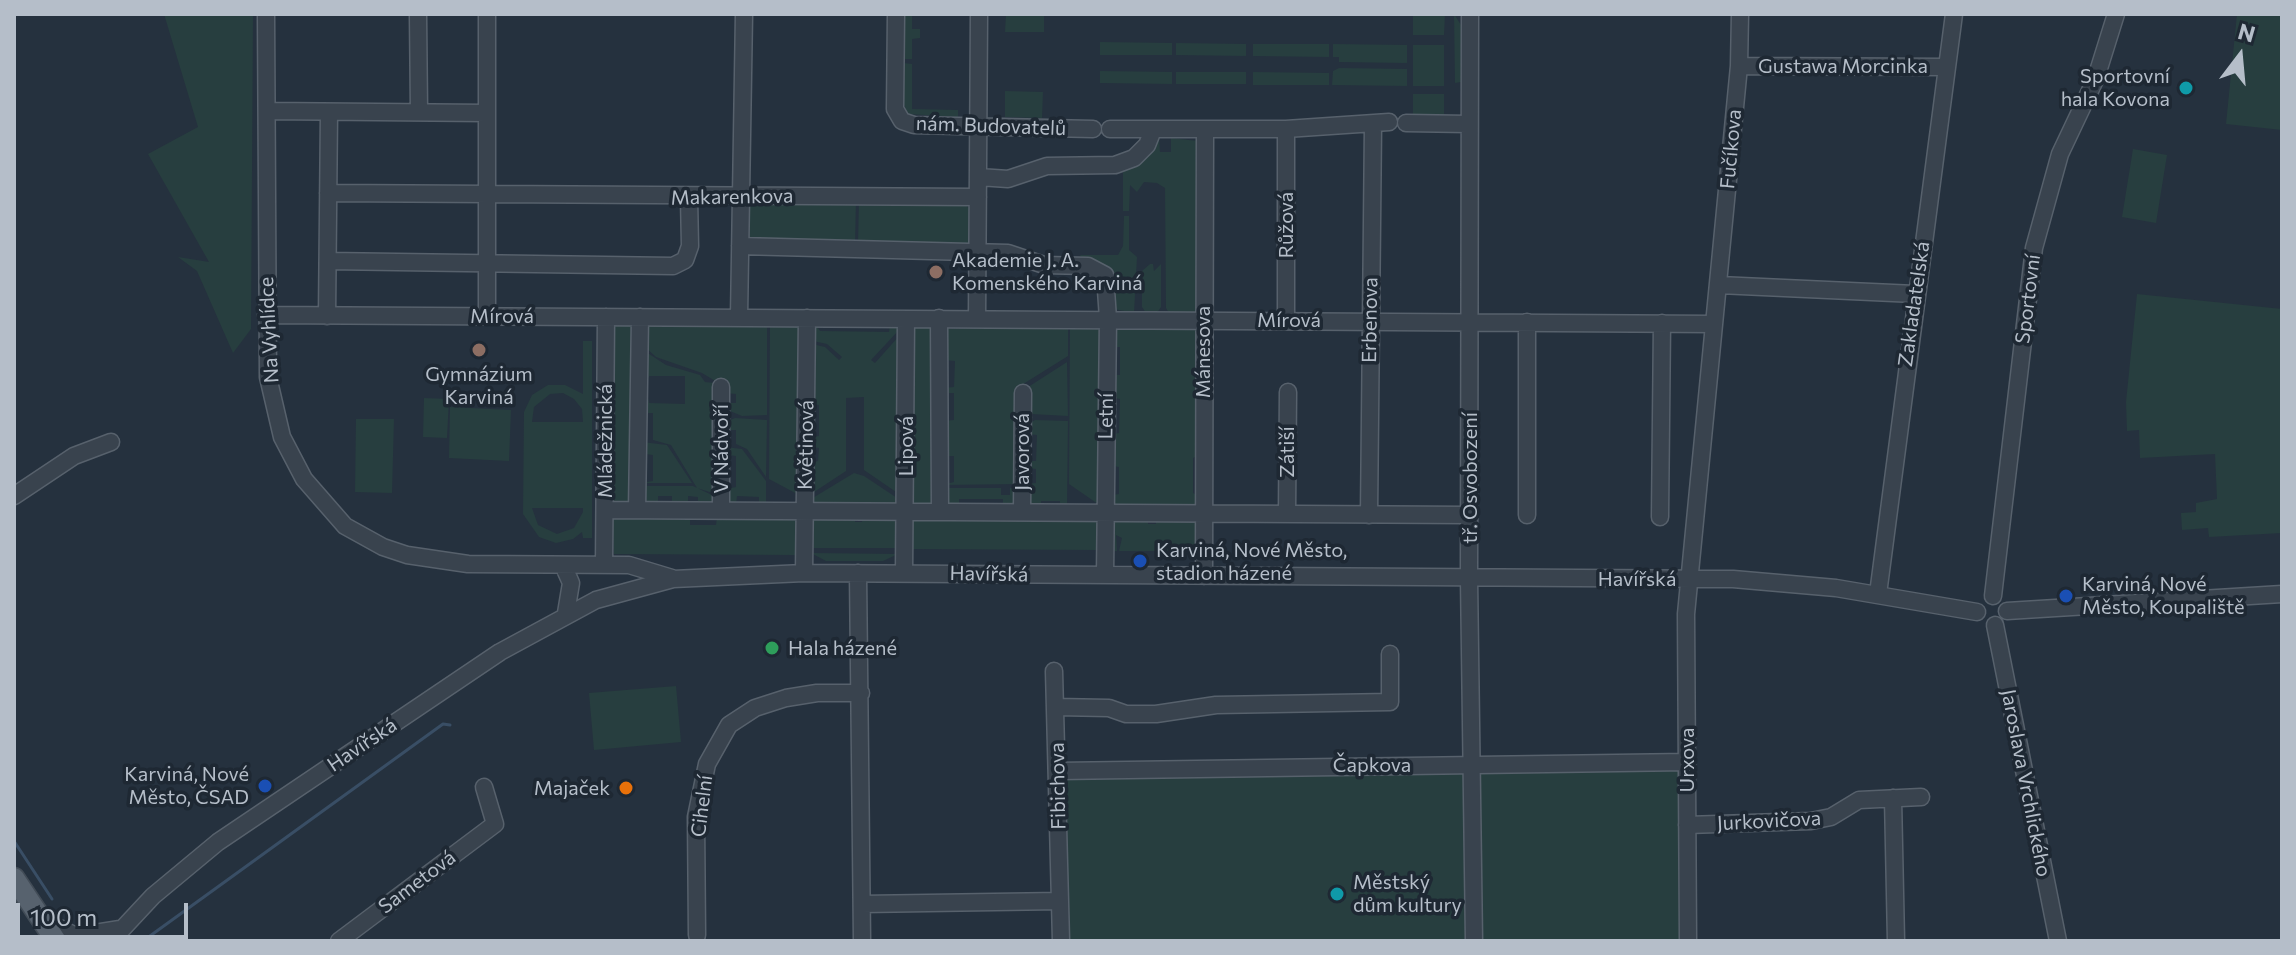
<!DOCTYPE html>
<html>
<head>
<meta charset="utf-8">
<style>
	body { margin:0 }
	#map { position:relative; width:2296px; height:955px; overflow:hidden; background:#25313e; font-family:Commissioner,sans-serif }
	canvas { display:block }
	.frame { position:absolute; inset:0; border:16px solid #b5bec9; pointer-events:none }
	.north { position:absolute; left:2200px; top:16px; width:80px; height:80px; -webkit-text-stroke:6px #1e2833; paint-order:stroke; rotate:16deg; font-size:22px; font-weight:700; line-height:32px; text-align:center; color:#b5bec9 }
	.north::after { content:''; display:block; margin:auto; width:28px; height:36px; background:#b5bec9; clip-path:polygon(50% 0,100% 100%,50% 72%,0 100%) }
	.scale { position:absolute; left:16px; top:903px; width:172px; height:36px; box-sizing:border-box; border:4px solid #b5bec9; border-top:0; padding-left:10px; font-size:24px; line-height:28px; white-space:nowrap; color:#b5bec9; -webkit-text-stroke:6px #1e2833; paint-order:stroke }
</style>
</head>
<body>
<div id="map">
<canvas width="2296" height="955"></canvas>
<div class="frame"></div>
<div class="north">N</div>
<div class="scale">100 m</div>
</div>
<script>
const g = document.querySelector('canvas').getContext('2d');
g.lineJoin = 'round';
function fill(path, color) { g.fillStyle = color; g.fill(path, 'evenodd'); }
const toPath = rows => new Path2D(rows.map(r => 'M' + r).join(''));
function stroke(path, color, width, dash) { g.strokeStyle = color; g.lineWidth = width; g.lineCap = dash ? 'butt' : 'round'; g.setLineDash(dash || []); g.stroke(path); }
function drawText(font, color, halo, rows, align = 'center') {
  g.font = font + ' Commissioner,sans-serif'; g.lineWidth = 7; g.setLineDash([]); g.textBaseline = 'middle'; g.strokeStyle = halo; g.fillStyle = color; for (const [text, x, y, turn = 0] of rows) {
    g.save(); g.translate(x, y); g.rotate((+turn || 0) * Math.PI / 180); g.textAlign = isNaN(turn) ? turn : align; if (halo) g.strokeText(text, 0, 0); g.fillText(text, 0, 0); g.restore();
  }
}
fill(toPath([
	[164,14,253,14,251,329,233,353,197,271,178,257,209,262,148,154,198,127],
	[904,14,912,14,912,29,920,29,920,38,912,39,912,59,904,59],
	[1006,14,1044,14,1044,32,1005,32],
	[1413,14,1445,14,1444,35,1413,35],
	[1454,14,1461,25,1461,82,1455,83],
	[2237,14,2282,14,2282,130,2226,124],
	[1100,42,1172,43,1172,55,1100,55],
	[1176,43,1246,44,1246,56,1176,55],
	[1253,44,1329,44,1329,57,1253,56],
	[1333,44,1407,45,1407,63,1339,62,1339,57,1333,57],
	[1413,45,1444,45,1444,86,1413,86],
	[904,63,912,64,912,109,958,110,958,117,908,114,904,105],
	[1339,68,1407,69,1407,86,1332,85,1333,71],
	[1100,71,1172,72,1172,84,1100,83],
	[1176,72,1246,72,1246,84,1176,84],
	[1253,72,1329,73,1329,85,1253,85],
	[1005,91,1043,92,1042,118,1005,117],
	[1413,94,1444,94,1444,118,1413,118],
	[1159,137,1160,152,1171,152,1171,138,1198,141,1197,309,1194,312,1169,313,1166,308,1165,188,1157,183,1144,182,1137,192,1130,185,1129,211,1123,211,1123,167],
	[2133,149,2167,155,2156,223,2122,217],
	[856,199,855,245,748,243,748,203],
	[859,199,963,203,971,210,970,247,858,245],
	[1124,216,1129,216,1129,250,1137,257,1134,313,1114,309,1107,268,1083,260,1080,255,1118,255,1123,246],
	[1150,264,1153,264,1154,271,1161,264,1161,307,1157,313,1146,313,1142,307,1142,271],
	[2137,294,2282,309,2282,533,2209,537,2208,528,2182,530,2181,513,2196,512,2196,503,2217,499,2215,454,2140,458,2139,430,2127,431,2126,402],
	[628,322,634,327,636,496,627,506,611,502,610,331,615,324],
	[792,322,800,327,799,495,769,479,770,324],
	[648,324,767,324,767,415,742,416,730,411,725,403,736,403,736,394,725,393,722,385,702,373,656,357,644,346],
	[890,324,897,325,899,330,871,360,875,363,900,335,899,494,864,470,864,397,846,398,846,471,811,494,812,462,818,461,819,448,812,447,813,437,819,436,819,405,813,404,812,344,825,347,839,360,842,357,827,344,813,341,812,330,816,325,820,331,889,332],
	[932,325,932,505,915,506,912,503,910,334,915,326],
	[1068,326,1068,356,1020,386,1019,484,942,485,954,482,954,456,945,456,944,421,954,420,954,393,944,393,944,388,954,387,955,361,945,360,945,329],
	[1070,326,1095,326,1102,334,1098,504,1069,484],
	[1193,326,1198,331,1199,455,1193,458,1193,493,1199,496,1198,503,1195,507,1112,506,1112,495,1119,494,1119,467,1113,466,1113,434,1119,433,1120,399,1114,398,1114,375,1120,375,1120,347,1115,347,1115,327],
	[583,341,592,341,592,538,583,538,582,532,573,539,556,543,539,537,523,514,524,412,532,395,548,385,565,385,583,394],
	[550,394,563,393,574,399,582,409,583,422,532,422,534,407],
	[532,508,583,508,583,512,574,528,557,534,538,525],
	[643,350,666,365,700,375,705,382,714,383,716,494,697,488,671,445,653,440,653,413,644,413,647,393,649,403,685,404,685,376,649,376,646,386],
	[1067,362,1068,416,1031,414,1027,410,1025,389],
	[424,398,449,399,447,438,423,437],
	[450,407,511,410,509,461,449,458],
	[735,418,767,420,766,477,747,449,736,444,736,430,728,430,726,422],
	[356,419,394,419,392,493,355,492],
	[1035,420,1068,421,1067,509,1060,509,1060,501,1041,501,1041,509,1028,505,1027,484,1036,483,1036,469,1027,468,1027,461,1036,461,1037,435,1027,434,1027,425],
	[642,442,667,445,692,483,641,483,653,481,653,455,645,454],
	[725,447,742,449,766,481,766,506,759,505,759,497,737,496,736,505,730,507,726,489,736,487,736,456,728,455],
	[854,473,864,476,900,500,896,505,812,504,811,499],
	[643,486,693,486,716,497,717,503,698,507,698,497,688,496,688,504,672,505,672,496,658,496,658,505,644,504],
	[944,488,1001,488,1001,495,1010,495,1010,488,1017,488,1016,505,1003,509,1003,499,959,499,959,508,948,507],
	[612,514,690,516,690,525,716,525,717,517,799,518,796,555,614,554],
	[855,514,855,522,862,522,863,514,898,518,901,548,809,548,811,518],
	[1148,515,1148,524,1156,524,1156,515,1197,521,1198,551,1119,551,1122,538,1116,535,1117,551,1110,551,1113,518],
	[910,517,1099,519,1101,550,909,549],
	[811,553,898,554,883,561,826,561],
	[676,686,681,742,594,750,589,693],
	[1681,768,1683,941,1067,941,1064,776]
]), '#273e3f');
stroke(toPath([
	[14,841,52,899],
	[143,941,443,724,450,725]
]), '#394e65', 3);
const minor = toPath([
	[266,14,268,377,282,437,304,479,345,526,383,547,407,555,468,564,629,565,672,578],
	[418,14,419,112],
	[896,14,895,109,902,121,914,125,1093,129],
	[1470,14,1469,578,1474,941],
	[1739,66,1947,67],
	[267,111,487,113],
	[1406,123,1468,124],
	[1110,129,1286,129,1389,122],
	[1286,129,1286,320],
	[979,177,1008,179,1047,166,1115,165,1134,158,1147,145,1153,130],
	[328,193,978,197],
	[740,246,1008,253,1044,265,1088,266,1105,275,1108,319,1105,575],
	[328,261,673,266,685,260,690,246,689,198],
	[1719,285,1915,294],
	[266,315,1714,324],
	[327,316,329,112],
	[487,316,487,14],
	[739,317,744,14],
	[939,318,940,512],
	[977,318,979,14],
	[14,496,74,456,111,442],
	[605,510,1470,515],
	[637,510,640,317],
	[721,510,721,387],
	[1022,512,1023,393],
	[1287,513,1288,392],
	[1369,515,1373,125],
	[1527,515,1527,322],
	[1660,517,1662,323],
	[563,565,571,583,566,613],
	[604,565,606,317],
	[804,573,807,318],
	[858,573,862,941],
	[904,573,906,319],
	[1204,576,1205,129],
	[1878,594,1954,14],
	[1993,596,2034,248,2060,154,2096,78,2116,14],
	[2007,611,2282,594],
	[1995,625,2058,941],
	[1054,671,1061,941],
	[1056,707,1109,708,1126,714,1156,714,1216,705,1390,702,1390,654],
	[1058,771,1687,762],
	[1893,798,1896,941],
	[1687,825,1811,821,1831,817,1859,800,1921,797],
	[862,904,1060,901],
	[43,920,76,936,120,929],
	[697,935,696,817,707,764,729,725,755,708,786,698,817,693,861,693],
	[111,941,153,896,218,842,500,652,596,600,673,579,804,573,1733,579,1836,588,1977,612],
	[339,941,495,824,484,787],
	[1688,941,1686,614,1739,66,1740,14]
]);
const major = toPath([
	[14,878,56,941]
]);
stroke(minor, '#57616c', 19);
stroke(major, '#424c57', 23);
stroke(minor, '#39434e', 16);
stroke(major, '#57626e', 20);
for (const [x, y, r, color] of [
	[2186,88,8,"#0f9aa8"],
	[936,272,8,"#8d6e63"],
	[479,350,8,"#8d6e63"],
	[1140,561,8,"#1a4fb4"],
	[2066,596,8,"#1a4fb4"],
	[772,648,8,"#2e9e5b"],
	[265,786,8,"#1a4fb4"],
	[626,788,8,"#e8710a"],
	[1337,894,8,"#0f9aa8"]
]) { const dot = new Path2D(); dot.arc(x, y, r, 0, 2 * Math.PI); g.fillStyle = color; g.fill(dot); stroke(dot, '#1e2833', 3); }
drawText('20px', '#b5bec9', '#1e2833', [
	["Gustawa Morcinka",1843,66],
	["nám. Budovatelů",991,126,2],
	["Fučíkova",1731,149,-85],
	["Makarenkova",732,197,-1],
	["Růžová",1286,225,-90],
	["Sportovní",2028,299,-83],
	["Zakladatelská",1914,304,-82],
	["Mírová",502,316],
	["Mírová",1289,320],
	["Erbenova",1370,320,-89],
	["Na Vyhlídce",269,330,-93],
	["Mánesova",1203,352,-90],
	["Letní",1106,416,-89],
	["Mládežnická",605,441,-90],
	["Květinová",806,445,-89],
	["Lipová",906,446,-90],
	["V Nádvoří",721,449,-90],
	["Javorová",1022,452,-90],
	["Zátiší",1287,452,-90],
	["tř. Osvobození",1470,478,-90],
	["Havířská",989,574,1],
	["Havířská",1637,579],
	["Havířská",362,745,-34],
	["Urxova",1687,760,-90],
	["Čapkova",1372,765],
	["Jaroslava Vrchlického",2026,783,79],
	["Fibichova",1058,786,-91],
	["Cihelní",702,806,-83],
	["Jurkovičova",1769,821,-3],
	["Sametová",417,882,-37]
]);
drawText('20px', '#b5bec9', '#1e2833', [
	["Sportovní",2170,76,"right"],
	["hala Kovona",2170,99,"right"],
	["Akademie J. A.",952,260],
	["Komenského Karviná",952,283],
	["Gymnázium",479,374,"center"],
	["Karviná",479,397,"center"],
	["Karviná, Nové Město,",1156,550],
	["stadion házené",1156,573],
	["Karviná, Nové",2082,584],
	["Město, Koupaliště",2082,607],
	["Hala házené",788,648],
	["Karviná, Nové",249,774,"right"],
	["Město, ČSAD",249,797,"right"],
	["Majaček",610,788,"right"],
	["Městský",1353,882],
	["dům kultury",1353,905]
], 'left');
</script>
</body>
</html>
